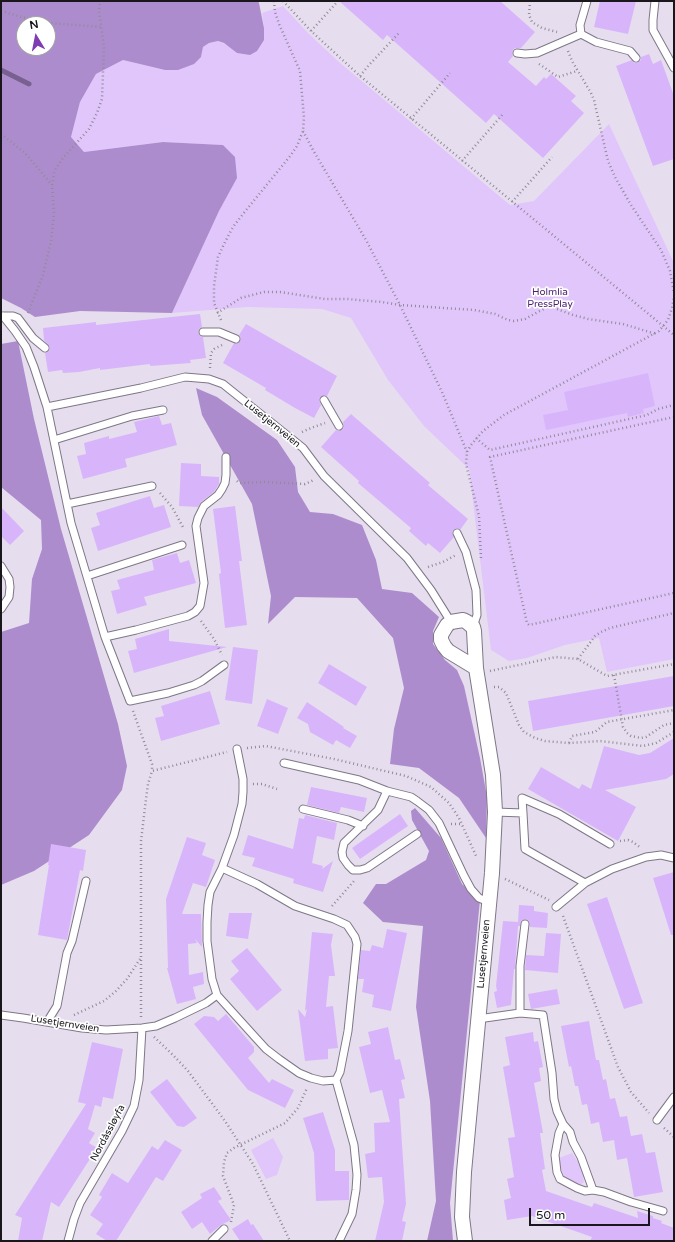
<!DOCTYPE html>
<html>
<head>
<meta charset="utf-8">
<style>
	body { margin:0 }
	#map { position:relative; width:675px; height:1242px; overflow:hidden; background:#e6deef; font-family:"Varela Round",sans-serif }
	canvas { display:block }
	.frame { position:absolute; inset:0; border:2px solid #19171c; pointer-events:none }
	.north { position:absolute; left:16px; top:16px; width:40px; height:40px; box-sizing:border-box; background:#fff; border:1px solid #a3a2a4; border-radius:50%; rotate:350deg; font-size:11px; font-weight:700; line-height:16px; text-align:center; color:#19171c }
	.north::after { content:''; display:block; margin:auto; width:14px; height:18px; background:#7f3db1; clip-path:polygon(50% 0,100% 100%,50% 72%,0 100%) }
	.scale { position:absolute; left:529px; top:1208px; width:121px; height:18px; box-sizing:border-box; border:2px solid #19171c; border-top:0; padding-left:5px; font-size:12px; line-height:14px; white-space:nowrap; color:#19171c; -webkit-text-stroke:3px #fff; paint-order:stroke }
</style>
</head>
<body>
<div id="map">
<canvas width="675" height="1242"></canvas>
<div class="frame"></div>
<div class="north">N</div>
<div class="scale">50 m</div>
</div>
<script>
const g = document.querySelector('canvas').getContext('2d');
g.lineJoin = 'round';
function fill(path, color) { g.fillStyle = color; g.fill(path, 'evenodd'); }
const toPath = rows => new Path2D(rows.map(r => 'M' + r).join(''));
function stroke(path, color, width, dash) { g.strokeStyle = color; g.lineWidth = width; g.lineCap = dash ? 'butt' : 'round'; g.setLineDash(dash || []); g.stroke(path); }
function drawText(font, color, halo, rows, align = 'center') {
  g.font = font + ' "Varela Round",sans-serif'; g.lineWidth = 3.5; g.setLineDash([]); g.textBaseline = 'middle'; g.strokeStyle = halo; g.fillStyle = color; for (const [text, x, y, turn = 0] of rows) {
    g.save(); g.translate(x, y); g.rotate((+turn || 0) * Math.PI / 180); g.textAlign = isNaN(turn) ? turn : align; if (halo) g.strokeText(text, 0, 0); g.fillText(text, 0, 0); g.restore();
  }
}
fill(toPath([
	[283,6,309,34,339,62,510,205,534,201,609,124,674,263,674,659,607,672,599,638,565,645,527,658,509,661,491,650,469,469,424,426,388,380,351,318,322,309,247,307,172,313,219,211,236,178,223,145,163,142,84,152,71,137,80,102,96,74,123,60,165,70,201,57,203,47,209,43,218,41,229,46,237,53,264,28,262,13],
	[273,1138,283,1157,277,1175,266,1179,251,1150],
	[572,1153,582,1168,584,1182,580,1185,572,1182,564,1177,560,1165,559,1158]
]), '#e1c6fc');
fill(toPath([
	[1,1,258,1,259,3,264,28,264,40,257,51,250,55,237,53,224,43,218,41,209,43,203,47,201,57,194,64,178,70,165,70,123,60,96,74,80,102,71,137,84,152,163,142,223,145,235,157,237,178,219,211,172,313,80,311,35,317,21,308,1,298],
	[24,24,48,24,48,48,24,48],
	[18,341,34,419,61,529,118,724,127,766,122,790,89,835,34,871,1,885,1,632,29,623,32,579,42,549,41,520,1,487,1,344],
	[196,388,217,397,277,440,295,467,298,492,310,512,333,514,362,525,376,560,382,589,412,593,439,617,433,631,433,644,445,660,457,670,464,686,480,758,487,797,486,838,459,798,419,768,390,764,394,729,404,688,393,638,357,598,295,597,268,624,271,596,252,504,202,415],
	[415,808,441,838,462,884,480,900,450,1203,453,1241,427,1241,436,1201,430,1101,416,1007,423,926,383,922,363,903,376,884,386,884,426,860,429,851,412,820,411,811]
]), '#ad8ccd');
stroke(toPath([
	[1,70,29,84]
]), '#786090', 5);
fill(toPath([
	[339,1,500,1,535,32,521,48,515,48,513,50,512,53,513,56,508,62,536,86,544,77,546,79,551,74,576,96,571,101,584,113,543,158,494,114,486,123,387,35,383,40],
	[600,1,636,1,628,34,594,27],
	[649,54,653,64,661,60,674,96,674,159,653,166,616,66,632,60,634,63,637,63,641,60,641,57],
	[200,314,202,327,199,329,198,332,200,336,203,337,206,358,190,360,191,363,150,366,150,364,100,370,100,368,79,372,63,373,62,370,48,372,45,353,49,351,50,347,44,340,43,328,96,322,96,325],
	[246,324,337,376,327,396,322,396,320,398,319,400,321,405,314,418,295,408,265,390,266,388,223,363,234,343,237,344,240,341,241,338,239,335],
	[648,373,655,406,643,409,644,413,628,417,627,413,546,430,543,415,568,410,564,392],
	[351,414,430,483,428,485,468,519,460,530,457,528,453,530,452,533,454,537,440,553,428,543,426,546,409,531,411,528,358,483,359,481,321,447,336,430,339,431,343,429,344,426,343,422],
	[159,416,162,425,171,423,177,445,125,459,127,467,83,479,77,456,86,454,84,443,109,436,109,439,137,432,134,422],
	[181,463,201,464,201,476,219,477,219,484,214,492,201,502,198,507,179,506],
	[150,496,154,508,164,505,171,527,98,551,91,528,100,525,96,513],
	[235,506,242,561,239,561,247,625,225,628,219,574,221,573,213,509],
	[1,507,24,531,10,545,1,536],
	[177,553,180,563,189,560,196,583,144,597,147,605,117,614,111,591,120,589,117,580,154,570,152,560],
	[169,629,169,641,227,647,134,673,128,651,137,649,135,639],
	[233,647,258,650,252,704,225,700],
	[329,664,367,687,356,706,318,683],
	[674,676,674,706,533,731,528,701],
	[210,691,220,724,161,741,155,718,164,716,161,706],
	[267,699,288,708,278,734,257,726],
	[307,702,344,727,343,728,357,736,350,748,336,740,333,745,310,732,308,724,297,718],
	[674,738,674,774,666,779,605,790,636,807,618,841,528,789,541,767,579,789,582,784,591,789,604,746,639,755,650,753],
	[311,787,367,798,364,812,341,807,339,813,307,805],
	[400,814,408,826,360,859,352,848],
	[305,815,337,823,334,840,317,836,312,863,323,866,322,869,333,861,323,892,293,883,294,879,252,866,255,858,242,855,248,835,293,849,299,818,304,819],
	[187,837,206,843,202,855,215,860,206,887,193,883,182,914,201,914,202,947,195,939,197,943,188,944,189,975,203,972,204,984,193,987,196,999,177,1004,167,968,168,968,166,899],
	[51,844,86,850,83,871,80,870,67,940,38,935,49,865,48,865],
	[674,872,674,935,671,935,653,878],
	[607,897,643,1003,624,1009,587,904],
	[519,905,534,906,534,911,548,913,547,928,530,927,529,922,526,919,521,921,520,926,518,926,515,969,514,969,511,1005,497,1008,494,992,497,991,496,986,503,921,518,922],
	[229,913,252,913,248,939,226,936],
	[387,929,407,933,391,1011,372,1007,374,995,362,992,364,979,358,979,361,950,370,951,372,945,383,948],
	[312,932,333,934,331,945,335,976,329,976,326,1007,333,1006,338,1048,328,1049,328,1059,305,1061,298,1009,305,1017,307,1009,305,1011],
	[546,933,561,934,558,973,525,970,526,955,544,956],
	[247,948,282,990,257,1011,230,979,239,971,231,961],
	[557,989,560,1004,531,1009,528,994],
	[226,1014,254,1047,254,1052,248,1058,269,1083,272,1079,294,1090,285,1108,248,1090,194,1024,204,1016,214,1017,218,1021],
	[589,1021,596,1060,599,1060,603,1080,606,1079,610,1099,615,1098,620,1117,627,1116,631,1136,642,1134,646,1153,655,1152,663,1192,634,1197,627,1158,617,1160,614,1140,603,1142,599,1122,591,1124,587,1104,582,1105,578,1086,575,1086,571,1066,569,1067,561,1026],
	[388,1027,395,1060,400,1059,405,1079,401,1080,405,1098,399,1099,406,1204,402,1221,406,1222,402,1241,375,1241,384,1202,382,1177,368,1178,365,1154,375,1152,374,1123,390,1122,382,1090,370,1093,359,1047,371,1044,368,1032],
	[533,1032,534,1042,538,1041,543,1067,539,1068,541,1081,534,1083,543,1133,540,1133,545,1169,542,1170,546,1191,592,1207,594,1203,638,1218,637,1211,653,1216,653,1218,662,1221,661,1223,674,1228,674,1241,590,1241,592,1237,532,1216,507,1220,504,1200,511,1198,507,1179,514,1177,508,1138,515,1137,503,1067,510,1065,505,1037],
	[92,1042,123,1049,113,1099,103,1097,101,1107,95,1105,88,1129,95,1133,89,1143,97,1148,59,1207,51,1202,42,1241,18,1241,22,1218,15,1215,86,1104,78,1102],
	[167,1079,197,1118,184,1127,177,1126,150,1092],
	[323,1112,335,1150,335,1171,349,1171,349,1200,316,1201,314,1153,303,1118],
	[165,1140,182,1150,163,1181,156,1177,116,1241,107,1241,96,1234,103,1224,90,1215,102,1197,99,1195,112,1173,128,1183,152,1146,158,1150],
	[214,1187,222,1199,218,1201,231,1220,221,1225,210,1234,202,1222,192,1229,181,1212,202,1198,200,1194],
	[248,1219,251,1225,253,1224,264,1241,240,1241,232,1229]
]), '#d8b5fa');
const service = toPath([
	[587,1,580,25,581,34,596,42,630,51,636,58],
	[655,1,653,20,653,30,674,68],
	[517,53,525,54,537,53,581,34],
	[1,316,13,316,18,318,33,338,45,348],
	[3,316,15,331,26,347,34,367,47,407,71,523,105,637,130,701,168,693,194,685,202,681,224,665],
	[203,332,219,332,236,339],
	[324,400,339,426],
	[47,407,141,388,185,377,209,379,223,384,303,448,324,476,407,558,431,590,451,622],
	[54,440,132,416,163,410],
	[67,504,152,486],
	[457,533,466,552,476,590,477,615,473,627],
	[1,566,9,579,10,587,9,597,1,609],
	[87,576,182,545],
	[105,637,136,630,188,616,195,612,200,606,204,583,196,526,198,518,204,506,218,495,222,489,225,483,226,475,226,457],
	[237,749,243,779,243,792,242,804,234,835,222,868,257,884,295,906,334,919,347,925,355,937,357,944,348,1031,340,1072,336,1080,354,1145,357,1175,356,1190,352,1214,339,1241],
	[284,763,359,780,387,791,411,797,417,801,429,810,439,823,464,876,471,889,479,898,489,902],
	[387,791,378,810,344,843,342,852,343,858,348,865,353,870,360,870,367,868,417,834],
	[303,809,348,820,363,826],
	[495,812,523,813,525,849,585,883],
	[523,813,522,798,559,814,610,844],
	[222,868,210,892,208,905,207,922,207,941,212,979,217,995,255,1037,266,1049,279,1059,299,1073,311,1078,323,1081,336,1080],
	[556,907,585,883,612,869,646,857,661,855,674,858],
	[520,1013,520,966,525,924],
	[1,1015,23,1018,82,1028,106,1030,142,1028,156,1026,175,1018,206,1003,217,995],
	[478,1019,520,1013,543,1015,552,1073,554,1099,557,1111,563,1124,570,1132,573,1142,581,1157,593,1190,604,1192,631,1202,663,1211],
	[47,1022,57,1006,67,953,72,941,86,881],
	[657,1120,674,1097],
	[563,1124,559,1133,555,1155,557,1172,560,1179,577,1188,585,1191,593,1190],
	[68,1241,74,1219,80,1203,122,1131,134,1106,139,1080,142,1028],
	[212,1241,224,1229]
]);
const minor = toPath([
	[465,1241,462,1217,464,1172,492,873,495,812,493,775,476,668,474,631,473,627,467,622,463,620,451,622,447,625,441,635,441,640,444,646,448,651,476,668]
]);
stroke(service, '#7e7786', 9);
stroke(minor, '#7e7786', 16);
stroke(toPath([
	[283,1,311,31,360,76,674,335],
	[530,1,529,15,532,22,542,28,557,32],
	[1,11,22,17,50,23,101,27],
	[311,31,338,1],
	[568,51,572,61,591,93,594,100,608,161,615,177,631,205,661,250,670,271,674,293],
	[539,64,558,77,577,71],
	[360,76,369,65,399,33],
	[411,119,450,73],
	[303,131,313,150,366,240,400,305,442,392,467,452],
	[1,134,25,153,52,185],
	[462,161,503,114],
	[512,202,552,157],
	[28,313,43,275,51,241,54,213,52,186,54,174,56,168,63,158,89,129,97,113,102,99,104,47,99,11,100,1],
	[217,313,241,298,264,292,280,292,325,299,347,299,382,302,400,305,474,310,495,314,508,320,514,321,525,319,549,306,573,315,588,319,623,324,656,334],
	[221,320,214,303,214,286,218,257,224,244,233,227,243,214,291,155,297,146,303,131,304,118,300,71,279,24,275,12,274,1],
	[210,368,211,353,214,349,222,345],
	[674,417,490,457,527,623,529,625,674,593],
	[302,432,311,428,325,423],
	[476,438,490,450,647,415,658,409,674,405],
	[237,481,239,483,265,482,305,484,314,480],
	[160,493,172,507,184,529],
	[481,558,479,516,466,464,467,452,471,445,483,431,504,415,659,331,668,320,672,308,674,297],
	[428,567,443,562,456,555],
	[201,621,214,639,222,655],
	[578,659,595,636,601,632,610,628,674,613],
	[490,671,556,657,578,659,607,676,674,664],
	[614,675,623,727,627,733,631,736,641,738,646,737,664,725,674,723],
	[494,687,499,687,506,693,519,725,524,732,535,738,545,741,569,743,600,741,643,746,656,743,674,732],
	[133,711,152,764,152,771],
	[569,743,572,736,595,732,607,722,674,710],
	[247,748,266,746,334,759,406,776,431,787,449,803,459,818,477,858],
	[253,784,262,784,277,789],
	[451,824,463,824],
	[620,841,628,840,633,842,641,848],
	[505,879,549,900],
	[332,906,354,881],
	[563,916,618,1067,631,1092,649,1113],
	[74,1015,104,1001,116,991,127,979,140,959],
	[141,1017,141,841,146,799,148,784,152,771,227,752],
	[154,1037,174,1056,188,1071,225,1121,253,1164,290,1241],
	[664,1128,674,1137],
	[231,1222,234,1205,223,1176,224,1162,227,1153,234,1148,285,1123,298,1108,307,1088]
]), '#918b97', 2.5, [1, 3]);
stroke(service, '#fff', 7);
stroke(minor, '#fff', 14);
drawText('10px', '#4b1f6d', '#fff', [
	["Holmlia",550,292],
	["PressPlay",550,304]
]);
drawText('10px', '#19171c', '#fff', [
	["Lusetjernveien",272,424,39],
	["Lusetjernveien",484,954,-85],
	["Lusetjernveien",65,1024,9],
	["Nordåssløyfa",108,1133,-62]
]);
</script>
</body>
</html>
